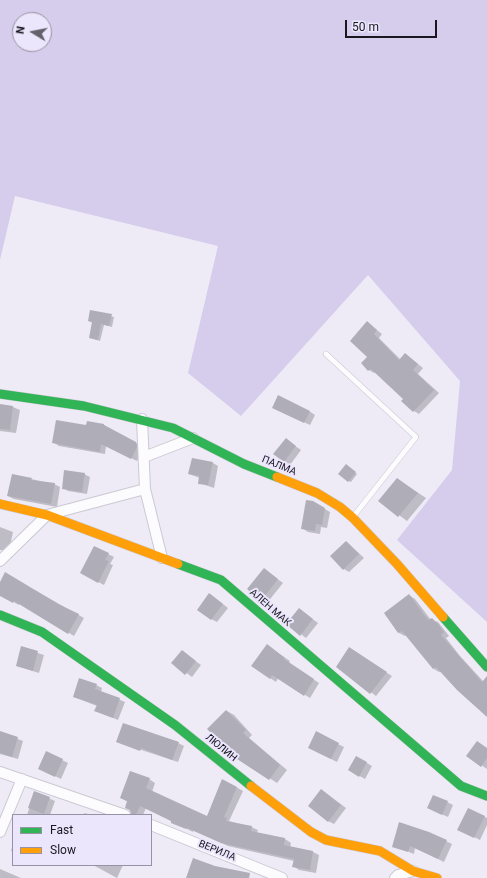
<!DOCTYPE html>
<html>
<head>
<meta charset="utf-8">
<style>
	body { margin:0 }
	#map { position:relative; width:487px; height:878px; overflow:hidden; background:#eeebf7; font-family:Roboto,sans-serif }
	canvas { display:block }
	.legend { position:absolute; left:12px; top:814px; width:140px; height:52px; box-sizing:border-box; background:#ebe6fc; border:1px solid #9793a4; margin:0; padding:5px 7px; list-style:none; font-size:12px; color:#19171f }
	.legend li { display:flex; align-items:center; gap:8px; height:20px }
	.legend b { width:20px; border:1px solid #9793a4 }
	.north { position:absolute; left:12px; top:12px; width:40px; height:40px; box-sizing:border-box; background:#ebe6fc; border:1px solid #9793a4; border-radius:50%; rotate:280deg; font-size:11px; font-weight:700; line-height:16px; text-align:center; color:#19171f }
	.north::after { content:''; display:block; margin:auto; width:14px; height:18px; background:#64616b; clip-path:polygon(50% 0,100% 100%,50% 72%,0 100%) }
	.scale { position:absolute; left:345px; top:20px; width:92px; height:18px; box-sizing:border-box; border:2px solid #19171f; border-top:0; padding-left:5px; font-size:12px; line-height:14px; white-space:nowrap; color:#19171f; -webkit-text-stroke:3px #ebe6fc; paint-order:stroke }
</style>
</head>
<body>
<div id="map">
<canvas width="487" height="878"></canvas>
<ul class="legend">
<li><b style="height:5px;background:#30b455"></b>Fast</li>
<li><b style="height:5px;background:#ff9f0a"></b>Slow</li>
</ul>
<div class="north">N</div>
<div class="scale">50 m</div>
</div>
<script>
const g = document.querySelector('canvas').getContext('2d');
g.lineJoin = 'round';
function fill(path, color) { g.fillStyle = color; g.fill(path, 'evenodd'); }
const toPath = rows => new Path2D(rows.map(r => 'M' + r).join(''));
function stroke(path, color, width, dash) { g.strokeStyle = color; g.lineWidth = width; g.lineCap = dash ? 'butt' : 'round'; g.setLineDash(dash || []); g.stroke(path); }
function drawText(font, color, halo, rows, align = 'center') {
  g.font = font + ' Roboto,sans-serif'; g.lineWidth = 4; g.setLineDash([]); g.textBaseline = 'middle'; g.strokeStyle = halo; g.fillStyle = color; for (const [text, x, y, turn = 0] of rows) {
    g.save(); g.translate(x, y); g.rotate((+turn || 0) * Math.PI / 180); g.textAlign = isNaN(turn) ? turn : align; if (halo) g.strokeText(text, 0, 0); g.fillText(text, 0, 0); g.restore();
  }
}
fill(toPath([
	[0,0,487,0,487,622,397,540,452,470,460,381,368,275,241,416,188,373,218,246,15,196,0,260],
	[20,20,44,20,44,44,20,44]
]), '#d5cdeb');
fill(toPath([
	[91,311,114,317,112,327,104,325,100,341,90,338,93,323,89,321],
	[368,323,382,334,379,338,401,360,405,354,423,368,418,374,439,393,419,414,414,411,404,399,376,372,374,373,369,370],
	[0,405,13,407,20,410,16,433,0,431],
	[278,410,309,411,315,415,310,425],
	[104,425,142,446,142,450,137,461,106,446,105,454,59,446,53,442],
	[291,443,301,450,290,465,275,454],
	[213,463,218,466,214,488,199,483,200,478,189,474],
	[349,467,357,474,351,482,348,481],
	[84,474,90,477,87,494,68,491,63,488],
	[31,479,54,484,60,487,57,507,14,499,8,496],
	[397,479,426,498,407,521,380,501],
	[313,502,330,512,327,528,321,527,320,534,308,532,302,528],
	[0,527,13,532,9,551,0,550],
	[347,542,364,558,349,572,344,569],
	[108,554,114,557,110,564,113,565,104,585,87,576],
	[264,569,283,583,267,603,248,589],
	[6,574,84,618,74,636,20,603,19,605,0,595,0,584],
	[210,594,228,608,217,622,211,619],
	[409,595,415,599,431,620,438,622,449,636,446,638,460,656,483,681,487,682,487,716,441,671,439,672,434,669,407,635,405,636,399,633,385,614],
	[299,609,318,623,306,638,288,624],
	[22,648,44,655,39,673,17,666],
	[272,649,290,661,289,663,319,683,310,698,278,678,276,682,270,678],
	[182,651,201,665,192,677,173,663],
	[354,652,392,676,376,696,338,667],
	[96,685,102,688,101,692,125,702,118,720,96,711,97,706,74,697],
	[227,711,234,715,252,735,249,738,287,770,277,783,235,756],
	[0,732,23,741,18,759,0,754],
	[316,733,344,747,337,762,315,751],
	[117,742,178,743,184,746,178,762],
	[487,749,487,769,468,756],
	[46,752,68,763,61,779,45,771],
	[357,757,372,766,365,779,349,770],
	[149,779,155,783,152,792,208,817,236,787,243,791,229,821,251,827,258,830,257,833,285,839,291,843,290,848,313,852,319,855,316,873,299,870,293,866,294,861,228,846,193,830,193,832,146,808,143,815,139,815,126,808,128,802,121,798],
	[322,790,346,808,334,824,328,821],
	[35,792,55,801,50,815,27,815],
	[447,802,453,805,448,817,434,811],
	[469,809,487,818,487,825,480,840,464,832],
	[84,813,92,815,84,815],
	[429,833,452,844,444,862,415,848,414,854,393,846],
	[13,844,13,852,11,851],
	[93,865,123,865,117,878],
	[0,869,21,878,0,878]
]), '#0003');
fill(toPath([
	[90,310,112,314,109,326,101,324,98,340,89,338,92,322,88,321],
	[367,321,377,330,374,334,399,360,405,353,418,364,413,370,434,390,413,412,401,401,403,399,371,369,368,371,361,363,367,357,350,341],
	[278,395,310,411,304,423,272,408],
	[0,404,13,406,10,430,0,429],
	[56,420,86,425,87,421,104,424,104,425,136,442,137,447,131,459,101,444,100,452,52,443],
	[286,438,296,446,284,462,273,454],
	[192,458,213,462,208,485,198,484,199,476,188,474],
	[346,464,356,472,348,482,338,474],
	[64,470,85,473,82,492,62,489],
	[12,474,32,478,31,480,55,483,51,504,7,496],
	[397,478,418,493,398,517,378,501],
	[306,500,313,501,325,508,322,525,316,524,315,531,301,529],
	[346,541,359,554,343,570,330,556],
	[94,546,109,553,105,560,109,561,98,583,80,573],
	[264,568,278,579,261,601,247,589],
	[5,572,60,605,79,614,68,634,14,601,13,603,0,596,0,582],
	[209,593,223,604,211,620,197,610],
	[409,594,428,620,432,618,438,624,444,632,441,635,482,682,487,676,487,717,457,690,436,667,433,669,402,631,398,633,384,613],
	[299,608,313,619,300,636,286,624],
	[267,644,285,658,284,659,314,679,304,696,272,675,270,679,251,666],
	[21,646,38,651,33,671,16,666],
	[349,647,387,672,370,694,336,667],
	[182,650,196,661,185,675,171,663],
	[79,678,97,684,95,689,120,698,113,718,94,711,97,705,73,697],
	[226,710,246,730,243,733,280,765,269,780,234,757,207,729],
	[123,723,179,742,172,760,141,748,140,751,116,742],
	[0,731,18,737,12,757,0,753],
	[316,731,339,743,331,759,308,748],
	[477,741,487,748,487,758,481,767,466,756],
	[46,751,63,759,55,777,38,769],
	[356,756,367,762,359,777,348,770],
	[130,771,150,778,146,788,207,816,222,779,237,787,224,817,227,818,226,821,252,826,251,831,285,838,284,845,313,851,310,870,292,867,294,859,221,843,187,828,186,829,171,823,171,821,140,806,136,815,131,815,130,810,125,808,127,801,120,798],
	[321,789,341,805,328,822,308,806],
	[34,791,50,797,44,814,28,808],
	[433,795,448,801,442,815,427,808],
	[468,808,485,816,474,838,457,830],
	[399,822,429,832,447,840,438,859,410,846,408,852,392,847],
	[193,858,215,866,250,873,249,878,186,878]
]), '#afadb7');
const lane = toPath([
	[326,354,416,437,353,517]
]);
const street = toPath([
	[142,419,145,489,162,558],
	[144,457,193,438],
	[0,561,47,515,145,489],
	[0,772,125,815],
	[151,825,282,878],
	[0,832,22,779],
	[395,878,398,875,413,871]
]);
const fast = toPath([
	[0,394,84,406,173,428,244,464,277,477],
	[178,564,221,580,461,786,487,796],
	[0,615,42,632,175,725,251,786],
	[443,617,487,667]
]);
const slow = toPath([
	[277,477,317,493,340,507,353,518,397,564,443,617],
	[0,504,47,515,178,564],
	[251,786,311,832,326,840,380,851,413,871,437,878]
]);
stroke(lane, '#cbc9d2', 6);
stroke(street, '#cbc9d2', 12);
stroke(fast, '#cbc9d2', 10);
stroke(slow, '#cbc9d2', 10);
stroke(lane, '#fcfcfe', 5);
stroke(street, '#fcfcfe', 10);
stroke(fast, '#30b455', 9);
stroke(slow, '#ff9f0a', 9);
drawText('10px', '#19171f', '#ebe6fc', [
	["ПАЛМА",279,466,22],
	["АЛЕН МАК",270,608,41],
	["ЛЮЛИН",221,748,39],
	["ВЕРИЛА",217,851,22]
]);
</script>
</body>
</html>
